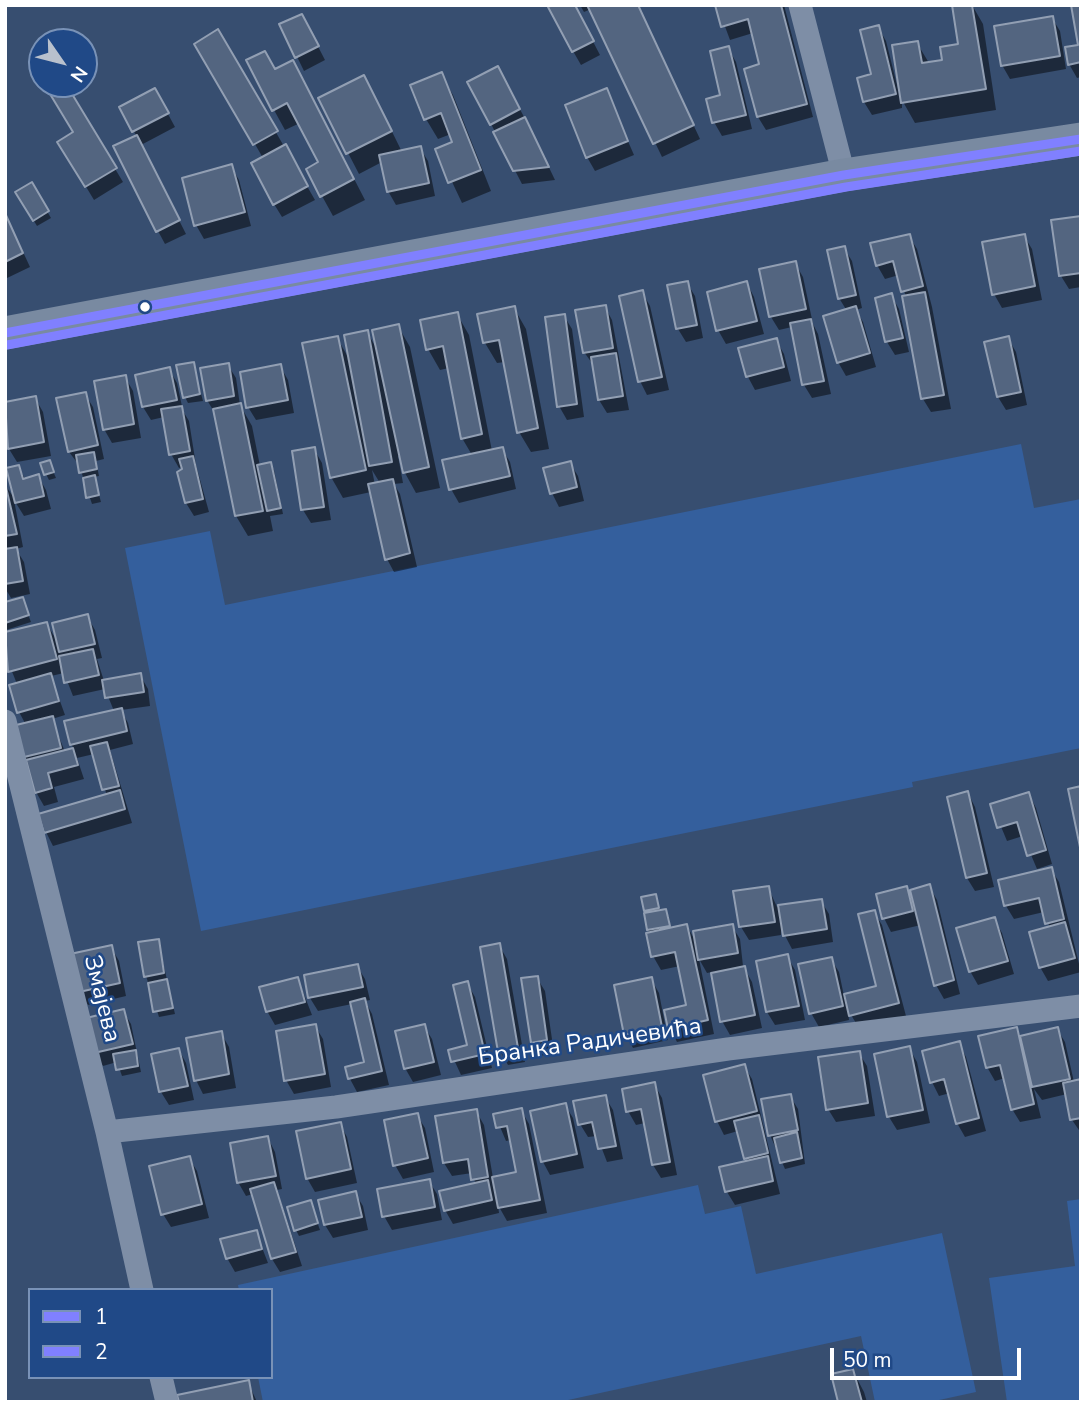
<!DOCTYPE html>
<html>
<head>
<meta charset="utf-8">
<style>
	body { margin:0 }
	#map { position:relative; width:1086px; height:1407px; overflow:hidden; background:#374e70; font-family:"Nunito Sans",sans-serif }
	canvas { display:block }
	.frame { position:absolute; inset:0; border:7px solid #fff; pointer-events:none }
	.legend { position:absolute; left:28px; top:1288px; width:245px; height:91px; box-sizing:border-box; background:#204987; border:2px solid #7992b7; margin:0; padding:9px 12px; list-style:none; font-size:21px; color:#fff }
	.legend li { display:flex; align-items:center; gap:14px; height:35px }
	.legend b { width:35px; border:2px solid #7992b7 }
	.north { position:absolute; left:28px; top:28px; width:70px; height:70px; box-sizing:border-box; background:#204987; border:2px solid #7992b7; border-radius:50%; rotate:125deg; font-size:19px; font-weight:700; line-height:28px; text-align:center; color:#fff }
	.north::after { content:''; display:block; margin:auto; width:24px; height:32px; background:#b9c1cd; clip-path:polygon(50% 0,100% 100%,50% 72%,0 100%) }
	.scale { position:absolute; left:830px; top:1348px; width:191px; height:32px; box-sizing:border-box; border:4px solid #fff; border-top:0; padding-left:9px; font-size:21px; line-height:24px; white-space:nowrap; color:#fff; -webkit-text-stroke:5px #204987; paint-order:stroke }
</style>
</head>
<body>
<div id="map">
<canvas width="1086" height="1407"></canvas>
<div class="frame"></div>
<ul class="legend">
<li><b style="height:9px;background:#8080ff"></b>1</li>
<li><b style="height:9px;background:#8080ff"></b>2</li>
</ul>
<div class="north">N</div>
<div class="scale">50 m</div>
</div>
<script>
const g = document.querySelector('canvas').getContext('2d');
g.lineJoin = 'round';
function fill(path, color) { g.fillStyle = color; g.fill(path, 'evenodd'); }
const toPath = rows => new Path2D(rows.map(r => 'M' + r).join(''));
function stroke(path, color, width, dash) { g.strokeStyle = color; g.lineWidth = width; g.lineCap = dash ? 'butt' : 'round'; g.setLineDash(dash || []); g.stroke(path); }
function drawText(font, color, halo, rows, align = 'center') {
  g.font = font + ' "Nunito Sans",sans-serif'; g.lineWidth = 5; g.setLineDash([]); g.textBaseline = 'middle'; g.strokeStyle = halo; g.fillStyle = color; for (const [text, x, y, turn = 0] of rows) {
    g.save(); g.translate(x, y); g.rotate((+turn || 0) * Math.PI / 180); g.textAlign = isNaN(turn) ? turn : align; if (halo) g.strokeText(text, 0, 0); g.fillText(text, 0, 0); g.restore();
  }
}
fill(toPath([
	[1021,444,1034,508,1081,499,1081,748,912,782,913,787,201,931,125,548,210,531,225,605],
	[698,1185,705,1214,741,1206,756,1274,942,1233,976,1392,930,1402,875,1402,861,1336,559,1402,263,1402,258,1377,271,1377,271,1290,239,1290,238,1285],
	[1081,1199,1081,1402,1007,1402,989,1278,1075,1266,1067,1201]
]), '#345f9d');
fill(toPath([
	[574,5,600,55,581,65,573,51],
	[580,5,637,5,700,139,662,157,591,9,584,12],
	[717,5,784,5,813,117,766,130,758,117,762,66,753,33,730,40],
	[972,5,983,24,996,110,915,123,902,100,902,108,872,115,864,102,873,76,878,27,886,41,898,89,901,89,917,43,929,63,944,61,960,46],
	[1081,5,1081,77,1077,78,1069,64,1080,46],
	[1052,18,1060,31,1066,69,1010,79,1002,65],
	[281,24,309,29,325,60,304,71],
	[218,32,315,200,282,217,274,204,263,158,197,44],
	[728,48,736,62,752,129,722,136,714,122,722,97],
	[275,71,304,82,365,200,333,216,322,196,320,163,300,123,285,130,274,110],
	[441,74,453,95,491,191,462,203,437,150,455,143,451,134,438,139,426,119],
	[505,81,532,132,555,180,522,184,491,124],
	[66,87,123,182,94,200,59,142,75,132],
	[155,90,175,127,141,145,186,234,165,244,158,231,137,137,121,108],
	[606,91,634,155,595,171,587,157],
	[375,97,402,152,420,148,428,161,435,196,396,205,388,191,382,162,359,174,320,99],
	[231,166,239,180,251,226,204,239,196,225],
	[31,184,51,218,37,226,17,193],
	[5,213,30,267,5,279],
	[1081,217,1081,287,1069,289,1061,276],
	[909,236,917,249,932,307,951,409,931,412,923,399,904,297,906,297,899,275,885,279,877,265],
	[1024,236,1032,249,1042,300,1002,308,994,294],
	[844,248,852,261,862,308,856,310,863,322,876,367,846,376,838,362,847,311,839,298],
	[795,263,803,277,813,324,818,334,831,394,812,398,804,385,792,327,779,330,771,317,761,270],
	[687,283,695,296,703,338,686,342,678,329],
	[747,283,754,297,764,334,726,344,718,330],
	[642,292,650,306,669,390,647,395,640,381],
	[891,295,899,309,909,352,895,355,887,342,877,299],
	[605,307,612,320,629,410,607,413,599,400,594,366,584,352],
	[514,308,526,329,549,449,531,452,519,432,505,362,497,363,485,343,479,315],
	[457,314,469,335,492,451,502,449,510,462,516,489,459,503,451,489,472,455,462,438,449,368,440,370,428,349],
	[564,316,572,329,584,417,567,420,559,406],
	[398,326,410,347,440,488,416,493,405,473,401,455,398,456,403,483,394,484,400,494,417,567,394,572,387,559,371,492,343,498,331,477,337,338,351,362,367,332,378,351],
	[372,470,380,483,375,485],
	[1008,338,1016,352,1027,405,1006,410,998,397],
	[776,340,784,354,791,381,755,390,748,377],
	[193,364,203,401,188,403,185,397],
	[228,365,236,378,240,405,252,426,260,466,270,464,274,470,283,514,270,516,273,531,248,536,236,516,216,415,207,400],
	[280,366,288,380,294,413,256,420,248,407],
	[169,369,177,383,183,411,189,421,196,465,209,512,194,516,186,503,183,467,179,468,171,454,164,417,151,420,143,407],
	[125,377,133,391,141,438,112,443,104,429],
	[85,394,93,407,104,459,96,461,99,476,94,477,101,502,92,504,79,465,69,452],
	[35,398,43,412,51,456,17,462,9,449,5,404],
	[314,449,322,463,331,520,311,523,303,510],
	[49,462,56,478,49,480,46,474],
	[570,463,578,476,584,501,559,507,552,493],
	[18,467,26,480,38,476,46,490,51,509,24,516,14,500,23,547,16,549,24,562,30,594,11,598,5,588,5,551,9,550,5,544,5,485,15,499],
	[22,599,31,622,6,630,5,604],
	[87,616,95,630,102,658,97,659,104,681,140,675,148,689,150,706,121,710,128,723,133,744,110,750,132,823,53,846,46,832,107,796,94,754,77,758,84,779,54,787,58,802,44,806,36,792,31,770,21,757,26,725,19,712,17,684,5,654,5,634,47,624,58,643],
	[64,673,73,696,105,689,114,711,71,744,74,749,65,752,52,719,65,715,51,676],
	[968,793,975,807,994,887,975,891,967,878],
	[1029,794,1036,808,1052,864,1037,869,1023,836,1007,841,992,805],
	[1051,869,1059,882,1081,972,1048,981,1040,967,1050,928,1044,912,1014,919,1006,906,1000,881],
	[929,886,937,900,960,994,944,999,936,985,921,925,891,932,884,918,906,888,914,902],
	[768,887,777,907,821,901,829,914,833,942,792,949,781,928,781,935,749,940,741,927],
	[655,896,661,912,665,911,669,917,671,929,687,926,696,942,732,926,740,939,743,966,752,982,762,1028,730,1035,722,1021,712,972,707,973,699,959,714,1034,677,1042,670,1028,688,1006,680,966,661,970,653,956,645,911],
	[874,912,882,925,906,1016,859,1028,848,1010,849,1020,819,1027,811,1013,831,959,839,972,844,996,878,987],
	[994,919,1002,933,1014,974,978,985,970,971],
	[158,941,175,1014,159,1017,146,976],
	[499,945,507,959,525,1062,508,1065,500,1051],
	[111,947,119,961,126,996,88,1005,80,991],
	[787,956,795,970,805,1020,775,1025,767,1012,758,962],
	[357,966,365,979,370,1000,365,1001,372,1014,389,1085,357,1092,350,1079,366,1063,352,1004,318,1011,310,998,306,977],
	[537,978,545,991,554,1053,540,1056,532,1042],
	[298,979,312,1015,275,1025,267,1011],
	[651,979,659,993,668,1040,633,1048,626,1034],
	[467,983,475,997,492,1068,461,1075,450,1051,469,1046],
	[123,1011,131,1024,141,1072,122,1076,117,1062,103,1066,95,1052],
	[315,1026,323,1039,331,1087,294,1094,286,1080],
	[424,1026,432,1039,441,1075,413,1082,405,1068],
	[1016,1029,1021,1037,1057,1029,1065,1042,1074,1082,1081,1081,1081,1133,1072,1120,1067,1094,1042,1100,1034,1089,1041,1118,1020,1122,1012,1109,1005,1078,995,1081,987,1067],
	[221,1033,229,1047,236,1088,203,1094,196,1080],
	[959,1043,966,1057,986,1131,965,1137,957,1123,950,1093,939,1096,932,1082],
	[909,1048,917,1062,930,1123,897,1130,889,1117,876,1055],
	[179,1050,186,1063,194,1100,169,1105,161,1092],
	[859,1053,867,1066,875,1116,836,1122,828,1109],
	[744,1066,752,1079,780,1194,735,1205,727,1192,748,1162,738,1131,724,1135,717,1121],
	[654,1084,662,1098,677,1175,661,1178,653,1165,645,1123,636,1125,628,1111],
	[790,1096,798,1109,805,1164,785,1169,770,1135],
	[605,1097,613,1110,623,1159,607,1162,597,1136,588,1137,580,1124],
	[565,1105,573,1118,584,1168,550,1175,543,1162],
	[521,1110,529,1124,547,1213,507,1221,498,1205,499,1213,453,1224,445,1210,476,1185,472,1173,452,1176,444,1163,476,1111,484,1125,493,1178,518,1173,511,1140,506,1141,495,1115],
	[417,1115,425,1128,434,1172,403,1179,395,1165],
	[340,1124,347,1137,357,1183,315,1192,307,1178],
	[268,1138,275,1152,282,1189,277,1190,302,1266,280,1272,272,1259,253,1194,246,1196,238,1182],
	[189,1158,197,1171,209,1218,171,1227,163,1214],
	[429,1181,437,1194,442,1220,392,1230,384,1216],
	[355,1193,363,1206,368,1230,333,1238,325,1225],
	[310,1202,320,1230,299,1236,296,1230],
	[256,1232,268,1263,235,1272,227,1258],
	[853,1371,864,1392,867,1402,840,1402],
	[248,1382,257,1402,180,1402]
]), '#0007');
const building = toPath([
	[552,5,575,5,594,41,572,52,548,7,552,5],
	[587,5,638,5,694,125,653,144,587,5],
	[715,5,781,5,807,104,757,117,744,69,759,64,748,19,721,27,715,5],
	[952,5,972,5,986,89,901,103,892,45,918,41,922,63,942,60,940,47,958,44,952,5],
	[1071,5,1081,5,1081,62,1068,65,1065,47,1078,45,1071,5],
	[302,14,319,46,295,58,279,24,302,14],
	[1053,16,1060,56,1001,66,994,26,1053,16],
	[879,25,896,94,863,102,857,78,871,74,860,30,879,25],
	[218,29,278,131,253,145,194,44,218,29],
	[729,46,746,115,712,123,706,99,720,95,710,51,729,46],
	[265,51,275,69,293,60,354,179,320,197,306,169,318,162,287,103,272,111,246,60,265,51],
	[498,66,520,109,490,125,467,82,498,66],
	[442,72,481,170,448,183,435,149,452,142,441,113,424,120,410,85,442,72],
	[364,75,392,131,346,154,318,98,364,75],
	[66,84,117,168,85,187,57,142,73,132,50,94,66,84],
	[155,88,169,113,132,132,119,107,155,88],
	[607,88,628,141,586,158,565,105,607,88],
	[525,117,549,167,513,171,493,132,525,117],
	[137,135,180,220,156,232,113,146,137,135],
	[286,144,308,186,273,205,251,163,286,144],
	[421,146,429,183,387,192,379,155,421,146],
	[232,164,245,212,194,226,182,178,232,164],
	[32,182,49,211,33,221,15,192,32,182],
	[5,213,23,253,5,262,5,213],
	[1081,216,1081,273,1059,276,1051,220,1081,216],
	[910,234,923,286,901,292,893,261,876,266,870,243,910,234],
	[1025,234,1035,286,992,295,982,242,1025,234],
	[845,246,856,295,838,299,827,250,845,246],
	[796,261,806,309,769,317,759,269,796,261],
	[688,281,697,325,676,329,667,285,688,281],
	[747,281,757,321,716,331,707,292,747,281],
	[643,290,662,377,638,382,619,296,643,290],
	[925,292,944,395,921,399,902,296,925,292],
	[892,293,903,338,885,342,875,298,892,293],
	[606,305,613,348,583,353,575,310,606,305],
	[515,306,538,428,517,433,499,340,483,343,477,314,515,306],
	[856,306,870,353,837,363,823,316,856,306],
	[458,312,482,434,461,439,443,346,426,350,420,320,458,312],
	[565,314,577,404,557,407,545,317,565,314],
	[811,319,824,381,802,385,790,323,811,319],
	[399,324,429,467,403,473,372,330,399,324],
	[368,330,392,462,369,466,344,335,368,330],
	[338,336,366,470,330,478,302,343,338,336],
	[1009,336,1021,392,997,397,984,342,1009,336],
	[777,338,784,367,746,377,738,348,777,338],
	[616,353,623,396,598,400,591,357,616,353],
	[194,362,200,394,183,398,176,365,194,362],
	[229,363,234,396,206,401,200,368,229,363],
	[281,364,288,400,246,408,240,372,281,364],
	[170,367,177,400,142,407,135,375,170,367],
	[126,375,134,424,103,430,94,381,126,375],
	[86,392,98,445,68,452,56,398,86,392],
	[36,396,44,442,8,449,5,402,36,396],
	[241,403,263,511,235,516,213,409,241,403],
	[182,406,190,451,169,455,161,409,182,406],
	[315,447,324,507,301,510,292,451,315,447],
	[503,447,510,476,449,490,442,460,503,447],
	[94,452,97,469,79,473,76,455,94,452],
	[193,456,203,499,185,503,177,472,182,469,179,459,193,456],
	[50,460,54,472,44,475,40,463,50,460],
	[571,461,577,487,550,494,543,468,571,461],
	[271,462,281,508,267,511,257,465,271,462],
	[19,465,23,479,39,474,44,496,15,503,6,468,19,465],
	[95,475,99,495,86,498,83,478,95,475],
	[393,479,410,553,385,560,368,484,393,479],
	[5,483,17,534,5,536,5,483],
	[17,547,23,581,5,584,5,549,17,547],
	[23,597,29,615,5,623,5,602,23,597],
	[88,614,95,644,59,652,52,623,88,614],
	[47,622,57,659,8,672,5,632,47,622],
	[93,649,99,675,64,683,59,656,93,649],
	[51,673,59,701,17,713,9,685,51,673],
	[141,673,144,692,105,698,102,680,141,673],
	[122,708,127,731,70,745,64,721,122,708],
	[53,716,61,748,20,758,12,726,53,716],
	[107,742,119,786,102,790,90,746,107,742],
	[73,748,78,765,48,773,52,788,35,793,26,760,73,748],
	[1081,786,1081,852,1068,789,1081,786],
	[120,790,125,809,44,833,38,814,120,790],
	[968,791,987,873,966,878,947,797,968,791],
	[1029,792,1046,850,1027,856,1017,822,997,828,990,804,1029,792],
	[1052,867,1064,919,1045,924,1039,898,1004,906,998,880,1052,867],
	[930,884,954,980,934,986,910,890,930,884],
	[769,886,775,922,739,927,733,891,769,886],
	[907,886,913,911,882,919,876,894,907,886],
	[656,894,659,908,644,911,641,897,656,894],
	[822,899,827,929,783,936,778,905,822,899],
	[666,909,670,926,647,930,644,913,666,909],
	[875,910,899,1003,849,1016,844,994,876,986,858,914,875,910],
	[995,917,1008,961,969,972,956,928,995,917],
	[1065,922,1075,958,1039,968,1029,932,1065,922],
	[687,924,708,1020,668,1029,664,1010,686,1005,675,952,651,957,646,933,687,924],
	[733,924,738,953,698,960,693,931,733,924],
	[159,939,164,973,144,977,138,942,159,939],
	[500,943,518,1048,498,1052,480,947,500,943],
	[112,945,120,983,79,992,70,954,112,945],
	[788,954,799,1006,766,1012,756,961,788,954],
	[832,957,843,1006,809,1014,798,964,832,957],
	[358,964,363,987,308,998,304,975,358,964],
	[745,966,755,1015,720,1022,711,973,745,966],
	[538,976,547,1040,531,1043,521,978,538,976],
	[298,977,305,1002,266,1012,259,987,298,977],
	[652,977,662,1027,624,1035,614,985,652,977],
	[167,979,173,1008,153,1012,148,983,167,979],
	[468,981,485,1054,451,1062,448,1050,467,1045,453,985,468,981],
	[365,998,382,1071,348,1079,345,1067,364,1062,350,1002,365,998],
	[124,1009,133,1044,94,1053,86,1018,124,1009],
	[316,1024,325,1074,284,1081,276,1031,316,1024],
	[425,1024,434,1062,404,1069,395,1031,425,1024],
	[1017,1027,1034,1104,1011,1110,1000,1065,986,1068,978,1036,1017,1027],
	[1058,1027,1070,1079,1032,1087,1020,1036,1058,1027],
	[222,1031,229,1074,194,1081,186,1038,222,1031],
	[960,1041,979,1118,956,1124,944,1079,930,1083,922,1051,960,1041],
	[910,1046,923,1110,887,1117,874,1054,910,1046],
	[179,1048,188,1086,159,1092,151,1054,179,1048],
	[136,1050,138,1066,116,1070,113,1054,136,1050],
	[860,1051,868,1103,826,1110,818,1057,860,1051],
	[745,1064,757,1111,715,1122,703,1075,745,1064],
	[1081,1079,1081,1118,1070,1120,1063,1083,1081,1079],
	[655,1082,670,1162,652,1165,641,1109,626,1112,622,1089,655,1082],
	[791,1094,798,1130,768,1136,761,1099,791,1094],
	[606,1095,616,1146,598,1149,592,1122,578,1125,573,1101,606,1095],
	[566,1103,577,1154,541,1162,530,1111,566,1103],
	[522,1108,540,1200,498,1208,492,1177,516,1172,507,1126,496,1128,493,1114,522,1108],
	[477,1109,488,1177,471,1180,468,1159,443,1163,435,1116,477,1109],
	[418,1113,428,1158,393,1166,384,1120,418,1113],
	[759,1115,768,1153,744,1159,734,1121,759,1115],
	[341,1122,351,1169,306,1179,296,1131,341,1122],
	[797,1132,802,1158,780,1163,774,1138,797,1132],
	[268,1136,276,1176,237,1183,230,1143,268,1136],
	[190,1156,202,1204,161,1215,149,1166,190,1156],
	[768,1156,773,1181,725,1192,719,1167,768,1156],
	[430,1179,435,1207,382,1217,377,1189,430,1179],
	[488,1180,492,1200,444,1211,439,1191,488,1180],
	[274,1182,296,1252,271,1259,250,1189,274,1182],
	[356,1191,362,1217,324,1225,318,1200,356,1191],
	[311,1200,318,1223,294,1231,287,1207,311,1200],
	[257,1230,262,1249,226,1259,220,1239,257,1230],
	[853,1369,862,1402,838,1402,831,1374,853,1369],
	[249,1380,253,1402,179,1402,177,1395,249,1380]
]);
fill(building, '#536580');
stroke(building, '#929fb3', 2);
stroke(toPath([
	[800,5,844,175],
	[5,721,107,1132,142,1290],
	[107,1132,336,1107,728,1049,1081,1006],
	[161,1377,167,1402]
]), '#7e8ea6', 23);
stroke(toPath([
	[5,333,844,175,1081,139]
]), '#798aa1', 33);
stroke(toPath([
	[5,333,844,175,1081,139]
]), '#8080ff', 9);
stroke(toPath([
	[7,345,846,187,1081,151]
]), '#8080ff', 9);
for (const [x, y, r, color] of [
	[145,307,6,"#fff"]
]) { const dot = new Path2D(); dot.arc(x, y, r, 0, 2 * Math.PI); g.fillStyle = color; g.fill(dot); stroke(dot, '#204987', 2.5); }
drawText('24px', '#fff', '#204987', [
	["Змајева",101,999,76],
	["Бранка Радичевића",590,1043,-8]
]);
</script>
</body>
</html>
